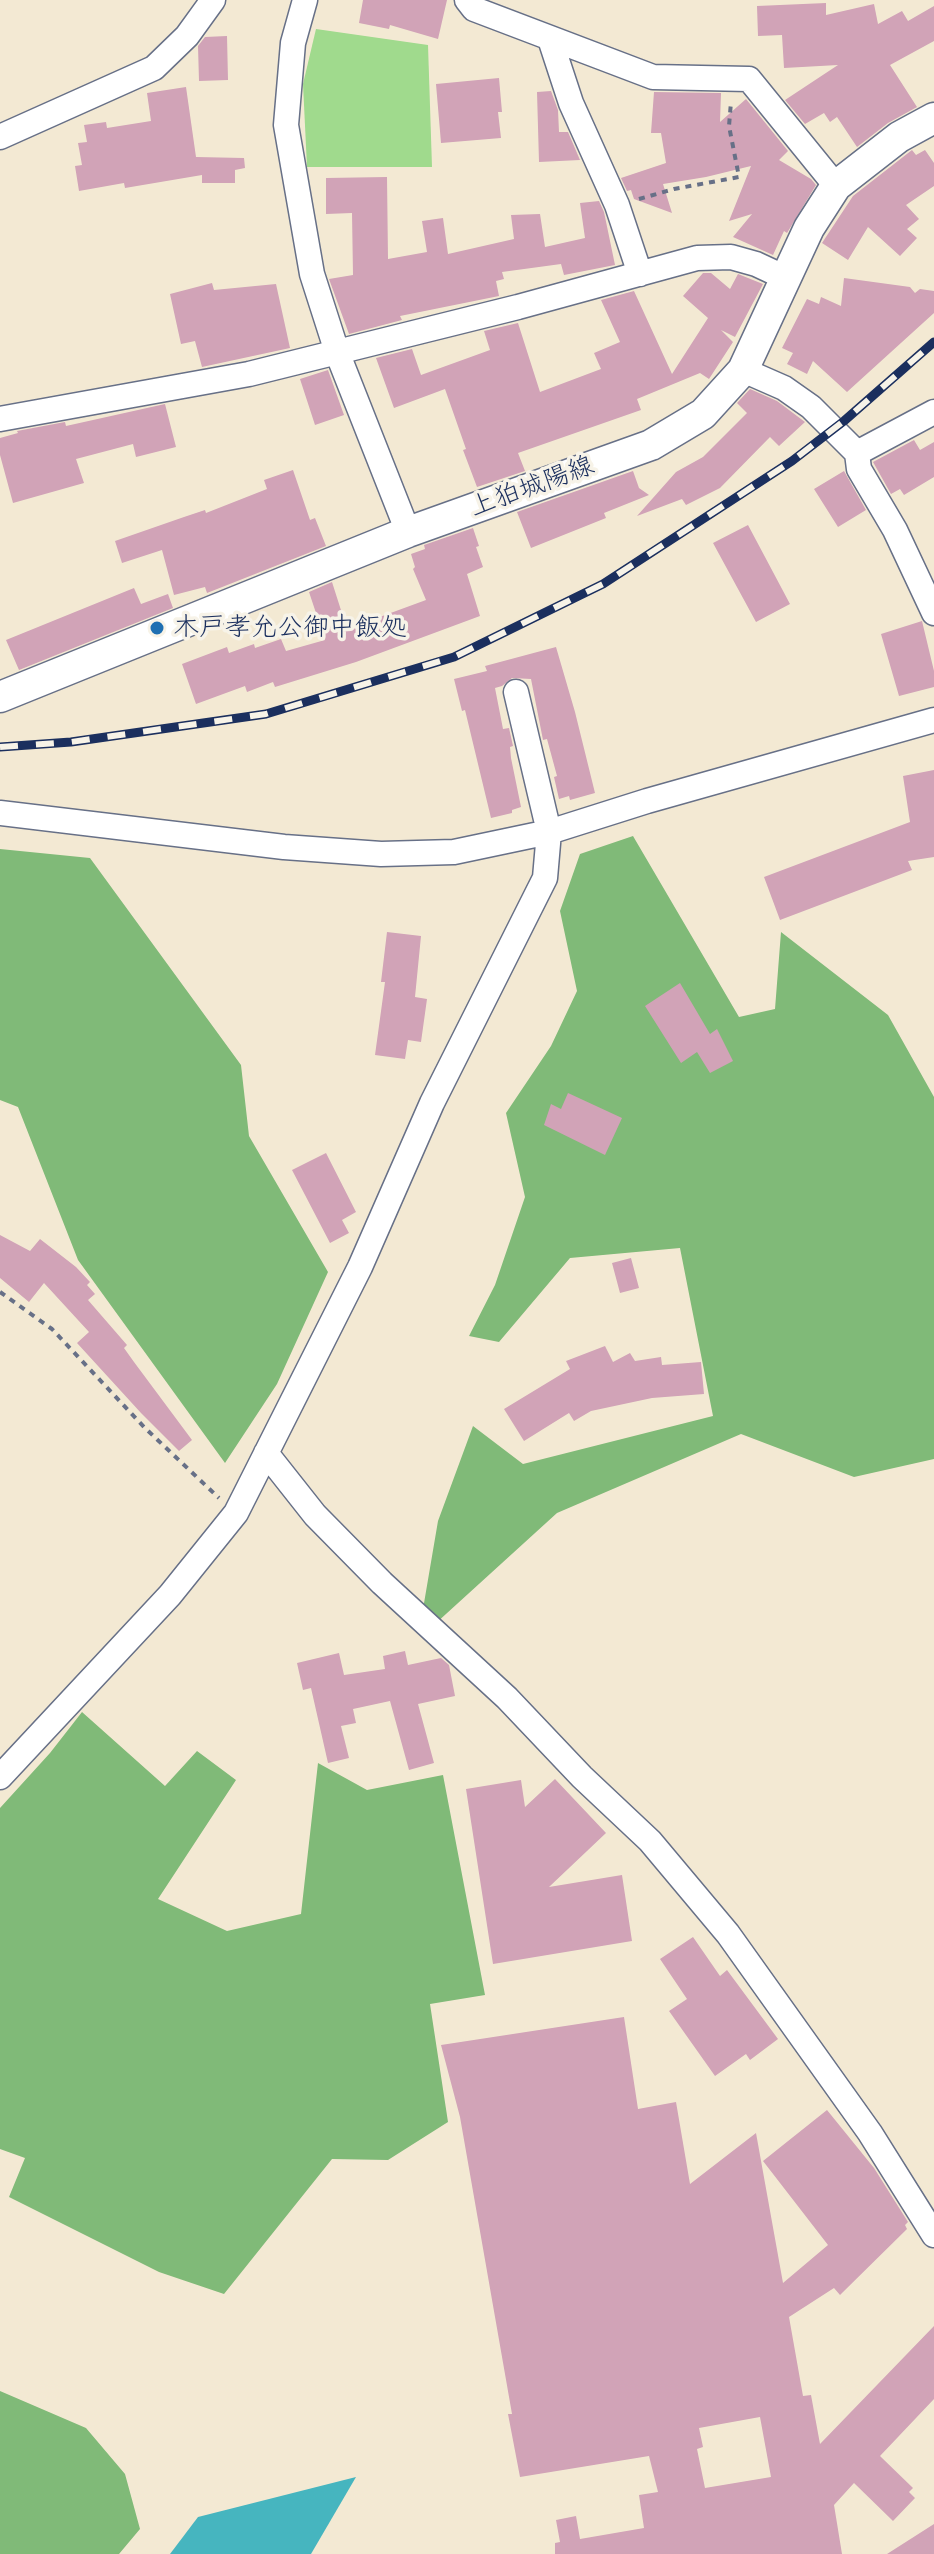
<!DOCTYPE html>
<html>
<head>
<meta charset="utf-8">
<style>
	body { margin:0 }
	canvas { display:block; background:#f3e9d3 }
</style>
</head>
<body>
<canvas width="934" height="2554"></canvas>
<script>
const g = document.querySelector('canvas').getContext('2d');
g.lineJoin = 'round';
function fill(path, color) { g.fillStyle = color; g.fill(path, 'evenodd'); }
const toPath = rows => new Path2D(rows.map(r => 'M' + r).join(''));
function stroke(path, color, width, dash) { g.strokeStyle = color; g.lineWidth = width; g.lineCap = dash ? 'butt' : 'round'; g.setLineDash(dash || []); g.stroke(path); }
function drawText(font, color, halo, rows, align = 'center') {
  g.font = font + ' "Playpen Sans","Klee One",sans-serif'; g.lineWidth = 7; g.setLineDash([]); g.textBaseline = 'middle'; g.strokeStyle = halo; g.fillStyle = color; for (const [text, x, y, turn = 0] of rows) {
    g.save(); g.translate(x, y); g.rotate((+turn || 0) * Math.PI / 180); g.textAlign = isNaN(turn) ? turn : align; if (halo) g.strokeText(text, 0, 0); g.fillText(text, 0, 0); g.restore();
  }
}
fill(toPath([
	[316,29,428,45,432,167,307,167,303,84]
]), '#a0da8d');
fill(toPath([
	[633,836,739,1017,775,1009,781,932,888,1015,934,1097,934,1459,854,1477,741,1434,557,1513,435,1624,423,1609,438,1521,473,1426,523,1464,713,1416,680,1248,570,1258,499,1342,469,1336,495,1285,525,1197,506,1113,551,1046,577,991,560,911,580,854],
	[0,849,90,858,241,1065,249,1136,328,1272,277,1384,225,1463,78,1260,18,1107,0,1100],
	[82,1712,165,1786,197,1751,236,1780,158,1899,227,1931,301,1914,318,1763,367,1790,443,1775,485,1995,430,2004,448,2122,388,2160,332,2159,224,2294,159,2272,9,2197,25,2158,0,2149,0,1808,50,1753],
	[0,2391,86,2428,125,2474,140,2529,119,2554,0,2554]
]), '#80ba78');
fill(toPath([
	[356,2477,311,2554,170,2554,198,2517]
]), '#46b5bf');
fill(toPath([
	[363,0,447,0,438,39,390,25,389,29,359,23],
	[826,3,826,15,874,4,878,24,902,11,908,21,934,6,934,41,890,65,917,107,888,123,857,147,837,117,830,122,824,113,805,124,785,100,838,65,784,68,782,35,758,36,757,6],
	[227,36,228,80,199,81,198,46,205,37],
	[499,78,502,112,498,112,501,138,441,143,436,84],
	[186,87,196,157,244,158,245,168,235,170,235,183,202,183,202,175,125,188,124,183,79,191,75,166,82,165,78,143,87,142,84,125,106,122,107,128,151,121,147,93],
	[551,91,558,110,559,132,568,132,580,160,539,162,537,92],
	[654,92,721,93,720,122,746,99,788,151,779,160,811,179,816,185,787,233,784,231,773,255,733,237,752,214,729,221,751,166,706,177,663,184,672,213,634,199,631,190,627,191,621,178,666,163,661,133,651,133],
	[912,150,916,155,925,150,934,163,934,186,906,205,919,219,907,229,917,238,900,256,868,227,848,260,822,243,853,196],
	[387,177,388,259,427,252,422,221,443,218,448,254,514,239,511,215,540,214,545,247,585,238,580,203,599,201,604,212,615,265,564,275,561,264,502,272,504,279,496,281,499,296,400,316,402,320,349,334,329,279,353,275,352,213,326,214,326,178],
	[703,273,711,273,730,289,738,274,763,284,735,337,721,330,733,342,709,379,700,373,637,399,641,410,518,453,525,471,477,487,463,450,466,449,445,389,394,408,376,358,412,349,421,375,490,350,484,331,518,323,540,392,601,369,594,353,620,342,601,300,634,291,672,374,708,318,683,296],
	[844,278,910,287,915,293,920,289,934,291,934,313,847,392,813,361,807,374,787,364,793,353,782,348,807,299,819,304,821,297,841,306],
	[212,283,214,290,276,284,290,348,202,367,195,341,181,344,170,294],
	[328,370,344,415,315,425,300,379],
	[750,389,777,401,805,422,779,446,770,437,720,488,686,505,682,499,637,516,676,472,703,457,747,413,737,403],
	[165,404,176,447,136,457,133,444,76,459,84,483,13,503,0,455,0,438,18,433,17,431,65,422,66,426],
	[914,440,920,450,934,442,934,477,904,495,900,489,891,494,873,462],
	[293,470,310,520,315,518,326,546,207,593,205,587,174,595,162,550,122,563,115,541,184,517,205,510,206,513,267,489,264,480],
	[633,471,639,488,649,495,604,513,606,518,531,548,517,512],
	[844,471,866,510,838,527,814,489],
	[748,525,790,604,756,622,713,543],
	[473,528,479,546,476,547,483,567,467,574,480,616,356,662,275,687,273,682,247,692,245,686,196,704,182,664,227,647,229,653,254,644,255,648,281,639,286,651,325,640,309,592,332,582,347,629,426,600,413,569,415,567,411,554,425,549,424,545],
	[134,588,141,604,168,594,173,608,19,670,6,640],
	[922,621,934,671,934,687,899,696,881,634],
	[556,647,575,712,595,793,570,800,569,796,559,799,554,777,557,776,547,739,543,740,531,679,512,678,502,686,495,688,503,729,509,728,513,746,510,747,511,758,521,807,512,810,512,813,491,818,465,710,462,711,454,679,487,671,485,666],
	[934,770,934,857,908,861,912,870,780,920,764,877,910,822,903,776],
	[387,932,421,936,415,997,427,999,421,1042,408,1040,405,1059,375,1055,385,982,381,982],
	[680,983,710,1034,717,1029,733,1061,710,1073,697,1052,681,1063,645,1006],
	[568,1093,622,1118,605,1155,544,1125,551,1104,561,1109],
	[326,1153,356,1212,342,1220,349,1233,330,1243,292,1170],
	[0,1235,30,1251,40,1239,76,1267,90,1282,87,1285,95,1294,88,1300,127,1345,124,1348,134,1362,192,1440,179,1451,141,1413,77,1343,89,1332,44,1283,29,1302,0,1278],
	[631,1258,639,1288,620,1293,612,1263],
	[605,1346,613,1362,630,1353,635,1361,661,1357,662,1365,701,1362,704,1394,652,1398,591,1411,574,1421,569,1413,524,1441,504,1409,570,1369,566,1361],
	[405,1651,408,1665,441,1658,449,1665,455,1696,418,1704,434,1763,409,1770,390,1701,353,1709,356,1723,341,1726,349,1758,328,1763,311,1688,303,1690,297,1663,339,1653,344,1675,385,1669,383,1656],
	[555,1779,606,1833,549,1887,622,1875,632,1941,493,1964,466,1789,521,1780,525,1807],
	[693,1937,720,1976,727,1970,778,2039,750,2060,746,2054,715,2076,669,2011,687,1999,660,1959],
	[624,2017,638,2109,676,2102,690,2184,756,2133,783,2283,828,2245,763,2161,827,2110,874,2168,908,2222,905,2225,907,2229,840,2295,834,2288,789,2317,803,2396,811,2395,820,2444,934,2326,934,2399,880,2456,913,2488,909,2492,915,2498,893,2521,854,2483,834,2505,842,2554,555,2554,555,2543,560,2542,556,2520,576,2516,580,2539,644,2528,639,2495,658,2492,649,2456,520,2477,508,2414,512,2414,460,2117,441,2045],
	[760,2417,771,2477,705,2488,697,2449,703,2447,699,2428],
	[934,2524,934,2554,887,2554]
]), '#d1a3b7');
const minor = toPath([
	[305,0,293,43,286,125,312,274,337,352,408,532],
	[467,0,474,9,653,77,749,79,836,186],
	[550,39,571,103,617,205,640,274],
	[0,137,154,68,187,36,213,0],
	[743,370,784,388,811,407,857,453,859,469,895,530,934,613],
	[0,419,249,374,518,307,697,258,731,257,756,264,786,278],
	[857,453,934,412],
	[0,813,284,847,381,854,454,852,549,832,647,801,934,720],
	[266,1453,315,1515,382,1583,507,1698,582,1777,650,1841,728,1934,870,2133,934,2235],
	[0,1777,170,1595,236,1513,360,1267,432,1103,545,878,549,832,516,692]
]);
const major = toPath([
	[0,697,408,532,651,445,703,414,743,370,809,228,836,186,899,137,934,118]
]);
stroke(minor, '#677087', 27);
stroke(major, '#677087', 33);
stroke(toPath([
	[639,199,674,189,739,177,729,126,731,102],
	[0,1292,52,1329,144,1427,219,1498]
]), '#677087', 4, [6, 6]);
stroke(minor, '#fff', 24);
stroke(major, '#fff', 30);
const rail = toPath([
	[0,747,71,742,266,714,454,657,603,584,792,461,844,421,934,342]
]);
stroke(rail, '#1b2f5e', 9);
stroke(rail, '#f7f3e8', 6, [18]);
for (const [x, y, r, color] of [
	[157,628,8,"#1f6fb2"]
]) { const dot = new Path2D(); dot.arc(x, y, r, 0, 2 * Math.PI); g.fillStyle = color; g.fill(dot); stroke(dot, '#f7f3e8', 3); }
drawText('26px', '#1b2f5e', '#f7f3e8', [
	["上狛城陽線",532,487,-20]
]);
drawText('26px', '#1b2f5e', '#f7f3e8', [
	["木戸孝允公御中飯処",173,628]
], 'left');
</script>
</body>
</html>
